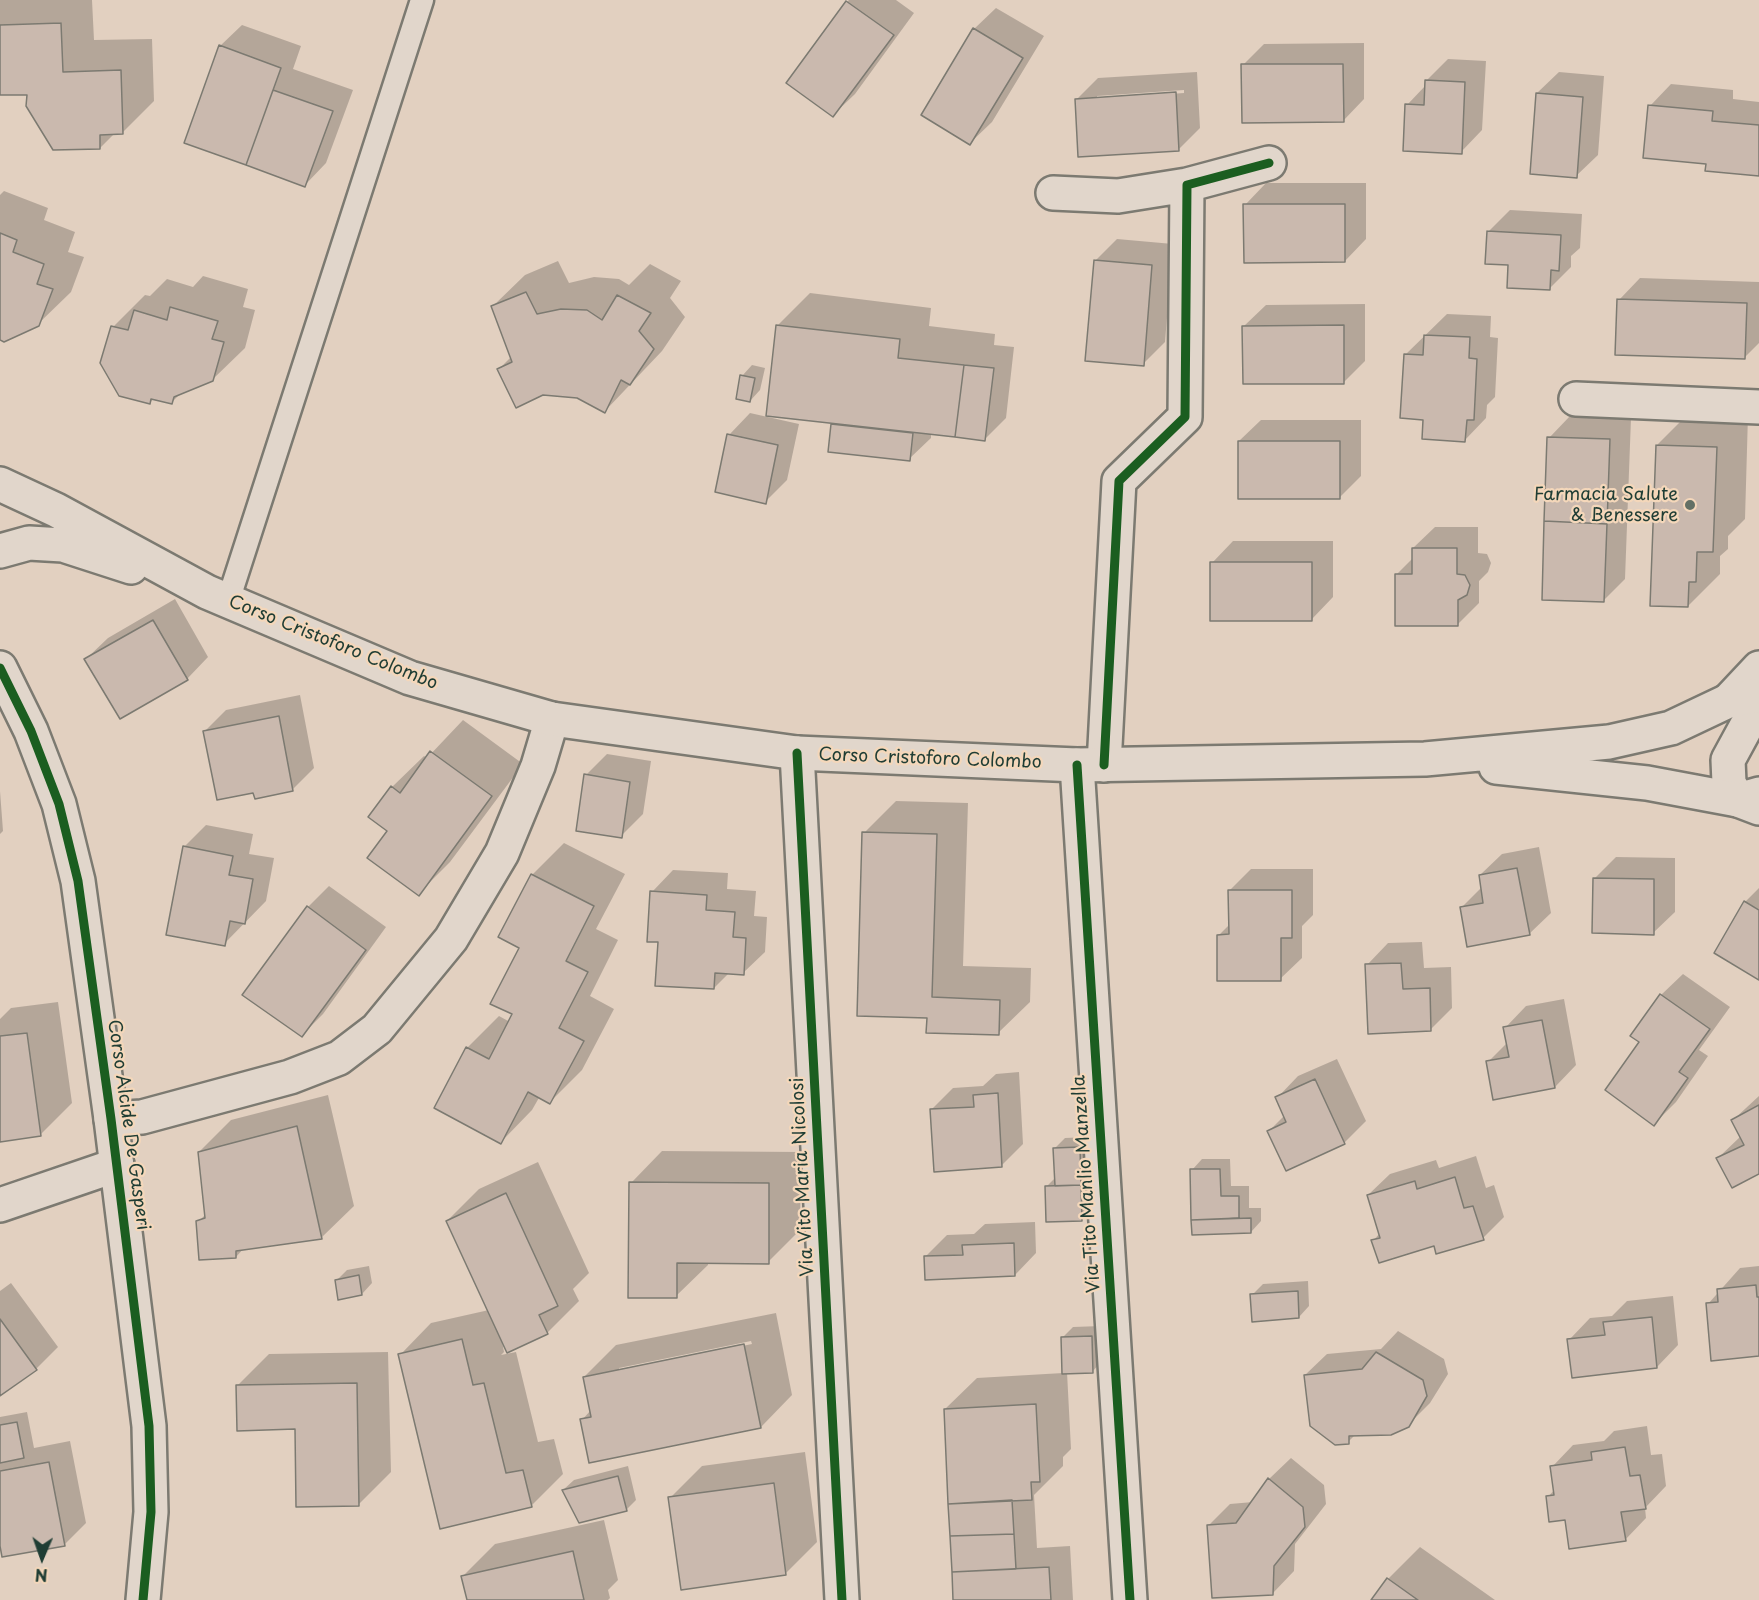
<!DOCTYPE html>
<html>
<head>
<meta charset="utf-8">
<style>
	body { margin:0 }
	#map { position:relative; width:1759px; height:1600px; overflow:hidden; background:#e2d0c0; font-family:"Playpen Sans",sans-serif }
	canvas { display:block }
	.north { position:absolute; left:12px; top:1528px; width:60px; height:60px; -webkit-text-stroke:4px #f4d7ba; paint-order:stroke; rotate:182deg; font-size:16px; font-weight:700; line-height:24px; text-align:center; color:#1f3d34 }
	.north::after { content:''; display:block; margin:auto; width:21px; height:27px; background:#1f3d34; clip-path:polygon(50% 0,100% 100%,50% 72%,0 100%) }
</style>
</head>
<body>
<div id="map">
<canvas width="1759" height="1600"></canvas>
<div class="north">N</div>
</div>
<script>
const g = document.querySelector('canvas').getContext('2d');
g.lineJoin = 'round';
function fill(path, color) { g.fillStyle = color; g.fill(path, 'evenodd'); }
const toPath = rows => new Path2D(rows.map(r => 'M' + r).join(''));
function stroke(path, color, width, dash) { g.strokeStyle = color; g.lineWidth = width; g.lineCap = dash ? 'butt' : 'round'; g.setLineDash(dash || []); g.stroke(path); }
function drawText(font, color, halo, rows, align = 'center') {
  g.font = font + ' "Playpen Sans",sans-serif'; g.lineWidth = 4.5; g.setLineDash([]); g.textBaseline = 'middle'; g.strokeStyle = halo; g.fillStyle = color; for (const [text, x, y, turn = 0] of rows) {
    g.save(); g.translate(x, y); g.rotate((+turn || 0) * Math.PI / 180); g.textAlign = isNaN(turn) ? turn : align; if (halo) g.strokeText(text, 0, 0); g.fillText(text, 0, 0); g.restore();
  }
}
fill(toPath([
	[0,0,92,0,94,40,152,39,154,101,122,133,115,133,100,148,28,93,0,93],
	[849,0,896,0,914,13,855,94,833,115,847,2],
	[996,8,1044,36,992,122,970,143,974,29],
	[242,25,301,46,293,69,353,90,326,163,305,185,220,46],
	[1364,43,1364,99,1343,121,1243,65,1264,44],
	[1448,59,1486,61,1482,130,1461,152,1407,105,1426,85,1427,80],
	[1197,72,1200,128,1179,149,1076,100,1098,78],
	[1184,90,1184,93,1097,99,1097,96],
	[1559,72,1604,76,1598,155,1576,176,1537,93],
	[1671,84,1733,90,1733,99,1759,102,1759,174,1707,163,1650,106],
	[1266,183,1366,183,1366,239,1345,261,1245,205],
	[4,191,48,208,44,220,75,232,68,252,84,257,71,292,38,324,0,338,0,195],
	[1510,210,1582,214,1580,248,1571,256,1571,267,1550,288,1510,263,1489,231],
	[1117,239,1173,244,1165,342,1143,364,1095,261],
	[558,261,569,283,594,277,619,279,629,285,650,264,681,281,670,298,685,317,662,351,605,411,578,396,499,369,512,356,493,306,525,275],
	[203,276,248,289,243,307,255,310,245,348,212,380,182,392,171,403,154,398,150,403,113,327,145,295,150,296,167,279,193,287],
	[1640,278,1759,282,1759,343,1745,357,1619,300],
	[810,293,931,308,929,326,995,334,994,345,1014,347,1006,418,985,439,931,433,931,438,909,459,833,424,835,422,778,325],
	[1365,304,1365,361,1343,383,1244,326,1266,305],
	[1447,314,1491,316,1490,337,1498,338,1495,397,1487,405,1486,418,1465,440,1425,419,1405,355],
	[752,365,765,368,760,390,750,401,742,376],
	[750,413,799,424,787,480,765,502,729,435],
	[1689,413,1748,415,1745,519,1728,536,1728,549,1720,556,1720,574,1688,606,1657,445],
	[1570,416,1631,418,1625,579,1604,600,1549,438],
	[1261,420,1361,420,1361,476,1339,498,1239,441],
	[1435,527,1478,527,1478,553,1487,554,1491,563,1488,572,1479,581,1479,603,1457,625,1397,574,1413,558,1413,548],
	[1233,541,1333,541,1333,597,1312,619,1212,563],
	[175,599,208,657,187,679,86,659,108,638],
	[300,695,314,768,293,789,254,791,205,731,226,710],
	[463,720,523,764,450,862,418,894,389,830,392,787,424,756,427,758],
	[607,754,651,761,643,814,621,836,586,775],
	[0,791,3,831,0,834],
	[896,801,968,803,963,966,1031,968,1030,1002,998,1033,928,1017,864,833],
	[206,825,253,834,249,854,274,858,266,901,224,944,184,847],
	[564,843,625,874,596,929,618,940,590,996,614,1009,582,1070,550,1102,540,1096,532,1110,501,1142,467,1048,499,1016,510,1022,514,1014,521,948,532,875],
	[1539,847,1551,913,1529,934,1461,908,1482,887,1480,875,1502,854],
	[1616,857,1675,858,1675,912,1653,933,1594,879],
	[1251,869,1313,869,1313,915,1302,926,1302,958,1280,979,1219,935,1230,924,1229,891],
	[673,870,728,873,727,889,756,891,754,916,767,917,765,952,743,973,729,973,714,988,660,941,652,892],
	[329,886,386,927,323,1014,302,1035,308,907],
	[1759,888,1759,978,1745,902],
	[1422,942,1424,968,1451,967,1452,1008,1431,1029,1367,965,1388,943],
	[1683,974,1730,1007,1699,1050,1708,1056,1676,1102,1654,1124,1641,1042,1661,995],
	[1564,999,1576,1065,1555,1087,1488,1062,1508,1042,1505,1028,1526,1006],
	[58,1002,72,1103,40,1135,0,1140,0,1019,11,1008],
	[1337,1059,1366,1121,1344,1143,1269,1131,1285,1115,1277,1098,1298,1076],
	[1019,1072,1023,1144,1002,1165,932,1109,953,1088,983,1086,996,1074],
	[328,1095,354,1206,322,1237,244,1248,236,1257,198,1222,206,1214,199,1152,231,1120],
	[1759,1096,1759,1173,1718,1158,1741,1136,1733,1120],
	[1090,1137,1092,1209,1081,1219,1046,1187,1056,1177,1055,1148,1065,1138],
	[662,1151,801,1152,800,1230,768,1262,708,1262,708,1265,676,1296,631,1183],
	[1476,1156,1486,1188,1494,1185,1504,1217,1483,1238,1435,1244,1373,1241,1380,1233,1368,1195,1390,1174,1436,1160,1439,1168],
	[1202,1159,1230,1159,1231,1186,1249,1186,1249,1208,1261,1208,1261,1221,1251,1232,1193,1233,1192,1170],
	[538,1162,589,1273,573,1289,579,1301,547,1333,502,1341,504,1352,501,1355,516,1352,538,1442,554,1439,563,1474,531,1506,400,1355,431,1323,489,1310,447,1221,479,1189],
	[1035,1222,1036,1253,1015,1275,925,1257,947,1235,974,1234,985,1224],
	[369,1266,372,1283,362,1294,336,1281,347,1270],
	[1759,1266,1759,1355,1708,1304,1740,1268],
	[1308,1281,1309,1306,1299,1317,1252,1295,1263,1284],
	[11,1283,58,1347,36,1369,0,1395,0,1291],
	[1673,1296,1678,1345,1657,1367,1569,1340,1590,1318,1612,1316,1627,1301],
	[776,1313,792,1395,761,1427,582,1420,591,1410,584,1377,616,1345],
	[751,1341,752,1344,619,1371,619,1368],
	[1101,1326,1102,1361,1092,1372,1067,1372,1071,1449,1063,1457,1063,1466,1034,1495,1037,1548,1070,1546,1073,1600,955,1600,945,1409,977,1378,1063,1373,1062,1338,1073,1327],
	[1398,1331,1444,1359,1448,1374,1430,1403,1408,1425,1356,1434,1348,1442,1305,1375,1327,1354,1381,1349],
	[388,1352,391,1472,359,1504,297,1428,238,1385,269,1354],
	[27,1412,34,1448,70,1441,86,1523,65,1544,0,1538,0,1417],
	[1647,1426,1651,1455,1662,1454,1666,1486,1645,1508,1646,1518,1625,1540,1566,1518,1548,1497,1555,1489,1552,1467,1573,1445,1604,1441,1614,1431],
	[805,1452,817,1542,785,1574,670,1498,702,1466],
	[1291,1458,1324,1485,1326,1504,1295,1544,1294,1571,1273,1593,1208,1526,1230,1504,1253,1502,1269,1479],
	[628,1466,636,1500,626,1510,563,1490,574,1480],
	[604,1520,618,1580,608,1590,610,1598,608,1600,468,1600,463,1576,495,1544],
	[1420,1547,1495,1600,1373,1600,1388,1579]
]), '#0003');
const building = toPath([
	[846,1,894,35,833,117,786,83,846,1],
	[61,23,63,72,121,70,123,134,100,135,100,149,53,150,26,106,27,95,0,95,0,25,61,23],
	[973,28,1023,58,970,145,921,115,973,28],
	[219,45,281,68,246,165,184,143,219,45],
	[1241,64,1343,64,1344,122,1242,123,1241,64],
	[1425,80,1465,82,1462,154,1403,151,1405,104,1424,105,1425,80],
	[273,90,333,111,305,187,246,165,273,90],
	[1176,92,1179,151,1078,157,1075,99,1176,92],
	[1536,93,1583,97,1577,178,1530,174,1536,93],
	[1648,105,1713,111,1712,121,1759,125,1759,176,1705,171,1706,164,1643,158,1648,105],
	[1243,204,1345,204,1345,262,1244,263,1243,204],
	[1487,231,1561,235,1559,271,1551,270,1550,290,1507,288,1508,265,1485,264,1487,231],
	[0,233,17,240,13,252,44,264,37,284,53,289,39,326,4,342,0,340,0,233],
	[1094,260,1152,265,1144,366,1085,361,1094,260],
	[526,292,537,314,561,309,587,310,602,320,617,295,651,313,639,331,654,349,630,385,621,380,605,413,577,398,543,395,516,408,497,369,512,362,491,306,526,292],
	[1617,299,1747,303,1745,359,1615,355,1617,299],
	[170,307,218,321,212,339,224,342,213,381,174,397,172,404,151,399,150,404,119,396,100,363,111,326,128,330,134,310,167,320,170,307],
	[776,325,900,339,898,358,964,365,955,437,766,416,776,325],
	[1344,325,1344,384,1243,384,1242,326,1344,325],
	[1424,335,1470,337,1469,358,1477,359,1474,420,1467,420,1465,442,1422,439,1423,420,1400,418,1404,354,1423,355,1424,335],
	[964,365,994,368,985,441,955,437,964,365],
	[740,375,755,378,750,402,736,399,740,375],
	[831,424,913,433,910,461,828,452,831,424],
	[727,434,778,445,766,504,715,492,727,434],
	[1547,437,1610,439,1607,524,1544,521,1547,437],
	[1238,441,1340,441,1340,499,1238,499,1238,441],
	[1656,445,1717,447,1713,552,1697,552,1696,582,1689,582,1688,607,1650,606,1656,445],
	[1544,521,1607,524,1604,602,1542,600,1544,521],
	[1412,548,1457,548,1457,574,1465,575,1470,585,1467,595,1458,600,1458,626,1395,626,1395,574,1412,574,1412,548],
	[1210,562,1312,562,1312,621,1210,621,1210,562],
	[153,620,188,680,120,719,84,659,153,620],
	[279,716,293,791,255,799,253,793,217,800,203,731,279,716],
	[430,751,492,796,419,896,367,858,387,831,368,817,391,786,400,793,430,751],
	[584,774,630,782,622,838,576,831,584,774],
	[862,832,937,834,932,997,1000,1000,999,1035,926,1033,927,1018,857,1016,862,832],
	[183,846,233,856,229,875,253,879,245,924,230,921,225,946,166,935,183,846],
	[1517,868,1530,935,1467,947,1460,907,1483,903,1479,875,1517,868],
	[531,874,594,906,566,961,588,972,559,1028,584,1041,550,1104,528,1092,501,1144,434,1108,466,1047,489,1059,512,1014,490,1004,519,948,498,937,531,874],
	[1593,878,1654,879,1654,935,1592,933,1593,878],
	[1228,890,1292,890,1292,938,1281,938,1281,981,1217,981,1217,935,1229,934,1228,890],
	[650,891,707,895,706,910,735,912,733,937,746,938,744,975,715,973,714,989,655,986,658,942,647,942,650,891],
	[1744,901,1759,910,1759,980,1714,953,1744,901],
	[307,906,366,950,302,1037,242,995,307,906],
	[1401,963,1403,989,1430,988,1431,1031,1368,1034,1365,964,1401,963],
	[1660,994,1710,1029,1679,1072,1688,1078,1654,1126,1605,1090,1639,1042,1630,1036,1660,994],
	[1542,1020,1555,1088,1493,1100,1486,1061,1509,1057,1503,1027,1542,1020],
	[27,1033,41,1136,0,1142,0,1036,27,1033],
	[1315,1079,1345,1144,1286,1171,1267,1131,1286,1122,1275,1097,1315,1079],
	[998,1093,1002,1167,934,1172,930,1109,974,1107,973,1095,998,1093],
	[1759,1105,1759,1174,1732,1188,1716,1158,1744,1145,1731,1120,1759,1105],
	[297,1126,322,1239,236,1251,236,1258,199,1260,196,1221,205,1218,198,1152,297,1126],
	[1080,1147,1081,1185,1055,1186,1053,1148,1080,1147],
	[1190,1169,1220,1169,1221,1196,1239,1196,1239,1218,1191,1220,1190,1169],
	[1455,1177,1464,1208,1473,1206,1484,1240,1436,1254,1434,1246,1379,1263,1371,1240,1380,1238,1367,1195,1415,1181,1417,1189,1455,1177],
	[629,1182,769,1183,769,1264,677,1263,677,1298,628,1298,629,1182],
	[1081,1185,1082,1221,1046,1222,1045,1186,1081,1185],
	[506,1193,558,1306,539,1315,548,1334,507,1353,446,1221,506,1193],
	[1251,1218,1251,1233,1192,1235,1191,1220,1251,1218],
	[1014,1243,1015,1276,925,1280,924,1256,963,1255,962,1245,1014,1243],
	[359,1275,362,1295,338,1300,335,1280,359,1275],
	[1756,1285,1757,1297,1759,1297,1759,1356,1711,1361,1706,1303,1718,1302,1717,1289,1756,1285],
	[1298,1291,1299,1318,1252,1322,1250,1294,1298,1291],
	[1652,1317,1657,1368,1572,1378,1567,1339,1605,1335,1603,1322,1652,1317],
	[0,1319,37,1370,0,1396,0,1319],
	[1092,1336,1093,1373,1062,1374,1061,1337,1092,1336],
	[462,1339,473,1385,484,1383,506,1473,523,1470,532,1507,440,1529,398,1354,462,1339],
	[744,1344,761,1428,589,1463,580,1419,591,1417,583,1377,744,1344],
	[1376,1352,1423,1380,1427,1396,1409,1427,1391,1435,1349,1436,1349,1444,1335,1445,1310,1426,1304,1375,1362,1369,1376,1352],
	[357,1383,359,1506,296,1507,295,1429,237,1431,236,1385,357,1383],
	[1036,1404,1040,1482,1031,1482,1032,1500,948,1504,944,1409,1036,1404],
	[17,1422,24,1458,0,1463,0,1425,17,1422],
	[1625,1447,1630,1476,1640,1475,1646,1509,1621,1512,1626,1541,1569,1549,1565,1520,1549,1522,1546,1496,1554,1495,1550,1466,1592,1460,1591,1452,1625,1447],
	[49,1462,65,1546,2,1557,0,1546,0,1471,49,1462],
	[618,1476,627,1511,579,1523,562,1490,618,1476],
	[1268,1478,1303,1507,1305,1527,1274,1566,1273,1595,1212,1598,1207,1525,1236,1523,1268,1478],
	[774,1483,786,1575,681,1590,668,1497,774,1483],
	[1012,1500,1014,1534,950,1536,948,1504,1012,1500],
	[1014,1534,1016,1569,952,1572,950,1536,1014,1534],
	[573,1551,584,1600,467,1600,461,1576,573,1551],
	[1049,1567,1051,1600,953,1600,952,1572,1049,1567],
	[1387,1578,1418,1600,1371,1600,1387,1578]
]);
fill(building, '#cab9ae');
stroke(building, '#7c7a71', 1.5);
const service = toPath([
	[228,601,422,0]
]);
const minor = toPath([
	[1053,193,1118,196,1187,185],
	[1576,399,1759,407],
	[797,753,842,1600],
	[1077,765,1130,1600],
	[1104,765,1119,481,1185,417,1187,185,1269,163],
	[111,1119,142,1117,290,1077,339,1058,377,1029,451,939,502,853,538,766,552,719],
	[0,1205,117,1165]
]);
const tertiary = toPath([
	[0,668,31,731,59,804,78,881,111,1119,149,1426,151,1512,143,1600],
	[1728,701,1759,668],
	[1759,703,1728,760,1729,783,1738,800,1759,794]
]);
const secondary = toPath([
	[0,484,56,510,207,592,410,678,552,719,797,753,1077,765,1425,759,1609,742,1671,728,1728,701,1759,695],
	[0,551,29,543,63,545,131,567],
	[1496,767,1647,783,1738,800,1759,808]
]);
stroke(service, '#7c7a71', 27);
stroke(minor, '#7c7a71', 38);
stroke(tertiary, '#7c7a71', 38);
stroke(secondary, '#7c7a71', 38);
stroke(service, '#e1d6cb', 22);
stroke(minor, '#e1d6cb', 33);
stroke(tertiary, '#e1d6cb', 33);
stroke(secondary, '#e1d6cb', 33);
stroke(toPath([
	[0,668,31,731,59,804,78,881,111,1119,149,1426,151,1512,143,1600],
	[797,753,842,1600],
	[1077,765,1130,1600],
	[1104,765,1119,481,1185,417,1187,185,1269,163]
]), '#1b5e20', 9);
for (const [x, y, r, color] of [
	[1690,505,6,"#637065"]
]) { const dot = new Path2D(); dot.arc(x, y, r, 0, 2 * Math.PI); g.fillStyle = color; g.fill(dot); stroke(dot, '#f4d7ba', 2); }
drawText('18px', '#1f3d34', '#f4d7ba', [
	["Farmacia Salute",1678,495],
	["& Benessere",1678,516]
], 'right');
drawText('18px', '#1f3d34', '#f4d7ba', [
	["Corso Cristoforo Colombo",333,643,22],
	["Corso Cristoforo Colombo",930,759,2],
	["Corso Alcide De Gasperi",128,1125,82],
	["Via Vito Maria Nicolosi",803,1177,-93],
	["Via Tito Manlio Manzella",1087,1184,-94]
]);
</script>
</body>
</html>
